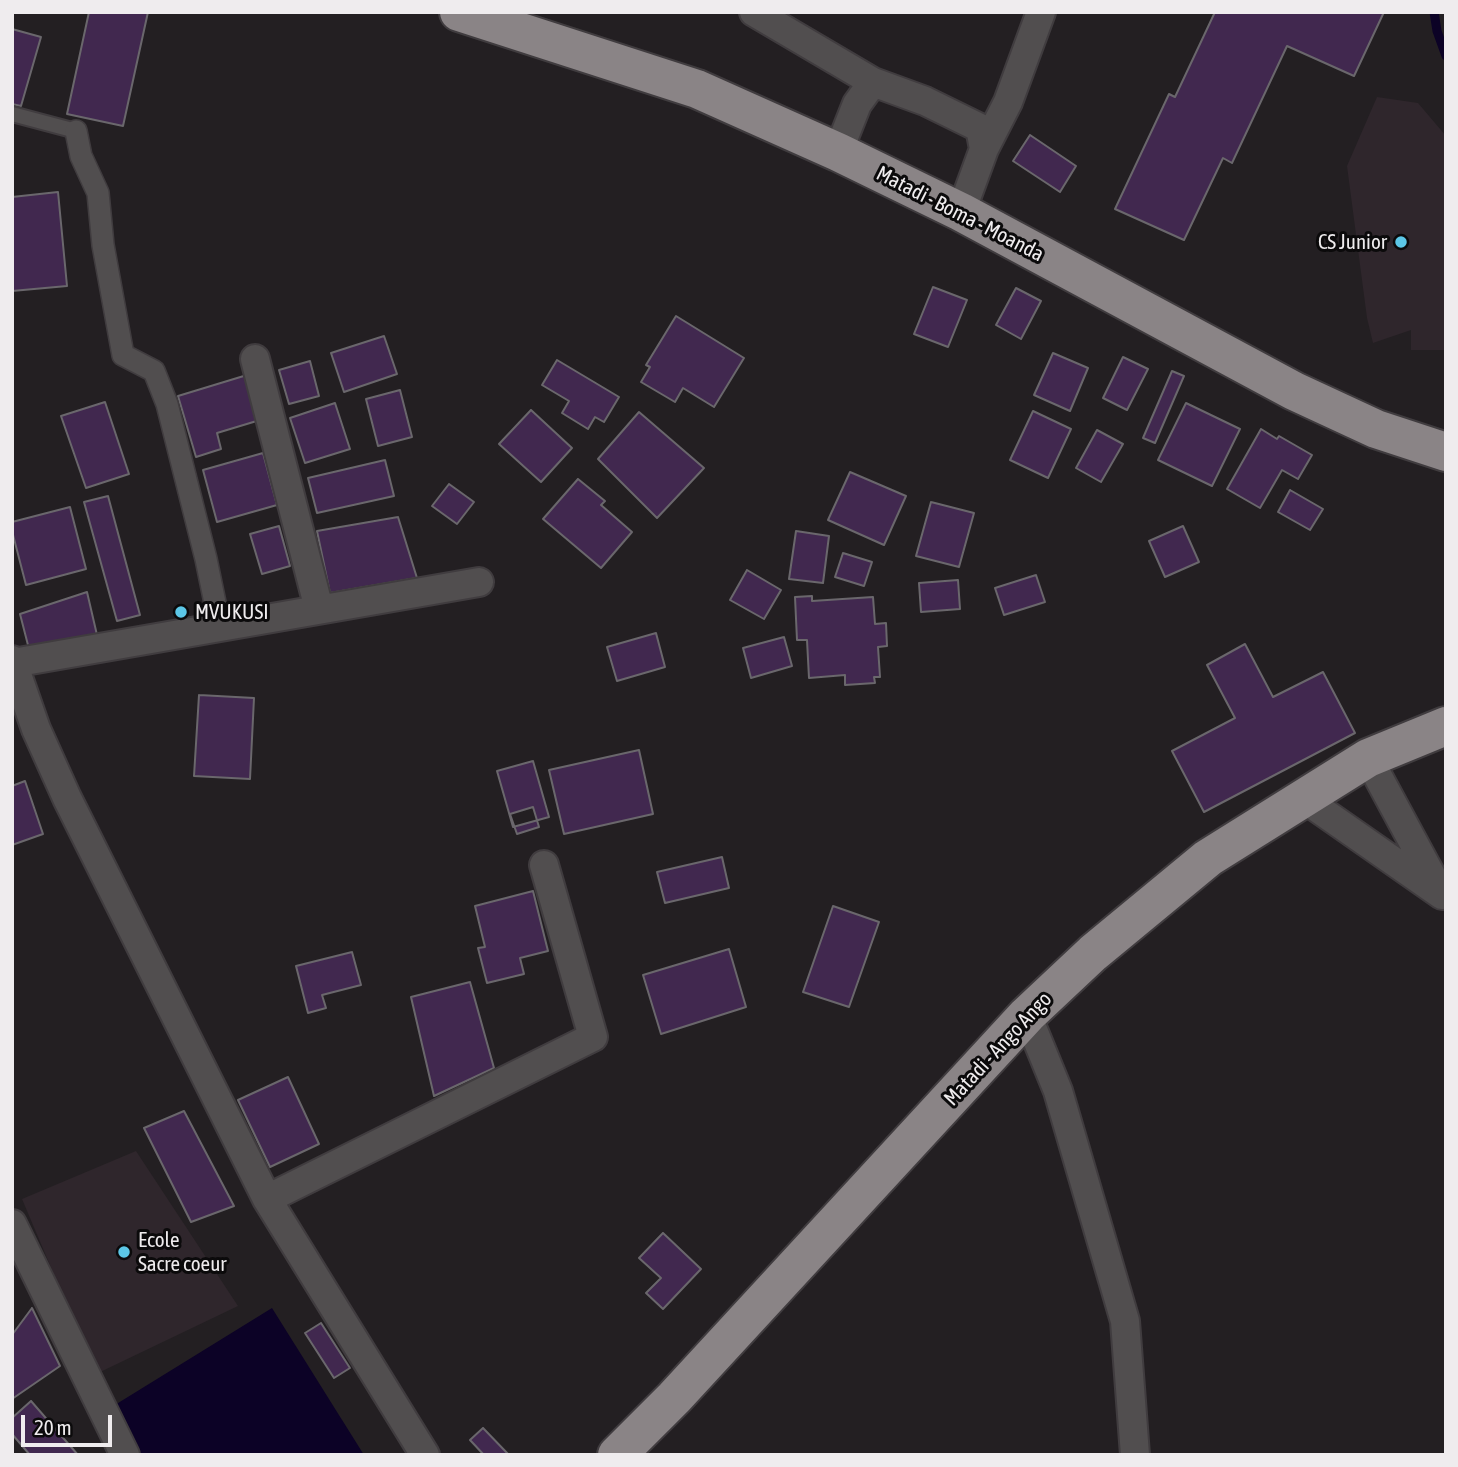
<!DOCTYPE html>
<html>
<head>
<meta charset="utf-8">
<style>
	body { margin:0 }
	#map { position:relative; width:1458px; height:1467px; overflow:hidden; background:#231f22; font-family:"Asap Condensed",sans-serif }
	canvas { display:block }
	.frame { position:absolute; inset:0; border:14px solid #efecee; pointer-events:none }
	.scale { position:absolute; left:21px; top:1415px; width:91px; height:32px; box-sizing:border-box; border:4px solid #efecee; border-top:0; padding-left:9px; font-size:21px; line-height:24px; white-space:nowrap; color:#efecee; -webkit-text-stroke:5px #0b0a0b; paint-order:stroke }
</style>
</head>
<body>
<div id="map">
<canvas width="1458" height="1467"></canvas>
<div class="frame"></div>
<div class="scale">20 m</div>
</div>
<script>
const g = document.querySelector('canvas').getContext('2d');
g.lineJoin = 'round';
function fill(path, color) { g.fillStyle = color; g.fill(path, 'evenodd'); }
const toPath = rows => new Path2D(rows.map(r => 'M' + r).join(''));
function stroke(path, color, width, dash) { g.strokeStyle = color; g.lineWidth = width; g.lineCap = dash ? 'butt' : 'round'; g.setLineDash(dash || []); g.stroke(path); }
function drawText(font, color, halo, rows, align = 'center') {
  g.font = font + ' "Asap Condensed",sans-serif'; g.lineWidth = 6; g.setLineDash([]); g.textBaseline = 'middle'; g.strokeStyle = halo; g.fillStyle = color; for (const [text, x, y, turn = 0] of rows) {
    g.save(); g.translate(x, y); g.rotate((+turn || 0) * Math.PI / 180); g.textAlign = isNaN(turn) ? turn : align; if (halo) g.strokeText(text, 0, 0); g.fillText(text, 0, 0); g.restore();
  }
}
fill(toPath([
	[1377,97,1418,103,1446,136,1446,350,1411,350,1411,330,1373,343,1367,318,1347,166],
	[136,1151,238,1306,96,1374,22,1199]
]), '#2f262c');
fill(toPath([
	[272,1308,364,1455,139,1455,110,1408]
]), '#0c0226');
stroke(toPath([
	[1434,12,1437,31,1446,56]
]), '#0c0226', 9);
const building = toPath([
	[89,12,148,12,123,126,67,114,89,12],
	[1215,12,1384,12,1354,76,1287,46,1232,163,1223,158,1184,240,1115,209,1169,94,1175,97,1215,12],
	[12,29,41,37,21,106,12,104,12,29],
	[1030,135,1076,166,1060,192,1013,161,1030,135],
	[58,192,67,286,12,291,12,197,58,192],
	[933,287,967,300,948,347,914,334,933,287],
	[1016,288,1041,301,1021,339,996,325,1016,288],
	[676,316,744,358,714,407,683,388,675,402,641,382,650,367,646,365,676,316],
	[384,336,397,374,344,392,331,353,384,336],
	[1053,353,1088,368,1070,411,1034,395,1053,353],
	[1123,357,1148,369,1127,410,1103,398,1123,357],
	[557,360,619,397,604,422,595,417,588,429,562,413,569,401,542,385,557,360],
	[310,361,319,396,289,404,279,370,310,361],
	[1172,371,1184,376,1155,443,1143,438,1172,371],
	[247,375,260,420,217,433,221,449,196,457,178,396,247,375],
	[400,390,412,437,378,446,366,399,400,390],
	[105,402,129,474,86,488,61,416,105,402],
	[335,403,350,449,305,463,290,418,335,403],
	[1186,403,1240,429,1212,486,1158,460,1186,403],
	[531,410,572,448,541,482,499,444,531,410],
	[1033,411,1071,429,1048,478,1010,460,1033,411],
	[639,412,704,468,657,518,598,459,639,412],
	[1261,429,1277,439,1279,436,1312,455,1298,479,1282,470,1260,508,1227,489,1261,429],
	[1097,430,1123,444,1101,482,1076,468,1097,430],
	[263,453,277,505,217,522,203,470,263,453],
	[385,460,394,496,317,513,308,478,385,460],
	[850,472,906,496,884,545,828,520,850,472],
	[578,479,605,501,601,505,632,532,601,568,543,519,578,479],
	[449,484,474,502,457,524,432,506,449,484],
	[1290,490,1323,509,1310,530,1278,512,1290,490],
	[108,496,140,615,117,621,84,502,108,496],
	[931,502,974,513,959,567,916,556,931,502],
	[70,507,86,569,26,585,12,531,12,522,70,507],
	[398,517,417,578,330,593,317,531,398,517],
	[279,526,290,566,262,574,250,534,279,526],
	[1183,526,1199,562,1165,577,1149,541,1183,526],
	[796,531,829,536,823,583,789,579,796,531],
	[843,553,872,562,864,586,835,577,843,553],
	[747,570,781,590,764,619,730,600,747,570],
	[1036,575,1045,602,1004,615,995,588,1036,575],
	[958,580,960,609,921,612,919,583,958,580],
	[87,592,97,635,29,649,20,614,87,592],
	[812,596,812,601,873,597,875,624,886,623,887,646,878,647,880,677,874,677,875,683,845,685,845,675,809,678,807,640,797,640,795,597,812,596],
	[656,633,665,667,617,681,607,647,656,633],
	[784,637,792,666,751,678,743,648,784,637],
	[1245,644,1273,697,1323,672,1355,733,1204,812,1172,751,1235,718,1207,665,1245,644],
	[199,695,254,698,250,779,194,776,199,695],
	[639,750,653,814,564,834,549,770,639,750],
	[533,761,549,817,513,827,497,771,533,761],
	[25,781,43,834,12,845,12,786,25,781],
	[533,807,539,827,517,834,510,814,533,807],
	[722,857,729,888,665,903,657,872,722,857],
	[533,891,548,951,520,958,524,974,487,983,478,948,485,947,475,906,533,891],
	[833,906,879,922,849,1007,803,992,833,906],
	[729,949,746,1007,661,1034,643,975,729,949],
	[352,952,361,985,322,995,326,1008,308,1013,296,966,352,952],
	[470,982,494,1068,434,1096,411,997,470,982],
	[288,1077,319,1144,270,1167,238,1100,288,1077],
	[184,1111,234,1206,191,1222,144,1128,184,1111],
	[663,1233,701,1269,663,1309,646,1293,661,1278,639,1258,663,1233],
	[32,1308,60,1366,12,1399,12,1335,32,1308],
	[321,1323,350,1368,334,1378,305,1333,321,1323],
	[31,1401,78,1455,30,1455,12,1434,12,1418,31,1401],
	[483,1428,509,1455,484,1455,470,1440,483,1428]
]);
fill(building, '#41284f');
stroke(building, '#6a676c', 2);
const service = toPath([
	[12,114,76,131]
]);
const pedestrian = toPath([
	[76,131,81,156,98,193,103,245,123,355,154,371,167,404,206,559,220,627]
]);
const minor = toPath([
	[754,12,873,82],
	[838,152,857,104,873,82,925,101,980,128,984,149,1008,102,1041,12],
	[961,212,984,149],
	[255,359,319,609],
	[12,660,36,729,67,798,267,1199,425,1455],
	[13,663,479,582],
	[1368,758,1439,890],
	[1303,798,1442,895],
	[1027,1015,1058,1091,1125,1321,1135,1455],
	[267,1199,593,1037,544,865],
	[12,1224,125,1455]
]);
const trunk = toPath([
	[459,12,697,89,838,152,961,212,1294,391,1376,429,1446,452],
	[617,1455,674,1398,1027,1015,1093,953,1208,858,1368,758,1446,726]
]);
stroke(service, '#403c3f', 18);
stroke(pedestrian, '#403c3f', 24);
stroke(minor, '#403c3f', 32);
stroke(trunk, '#403c3f', 42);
stroke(service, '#514e4f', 14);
stroke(pedestrian, '#514e4f', 21);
stroke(minor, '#514e4f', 28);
stroke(trunk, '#8a8486', 38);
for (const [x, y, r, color] of [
	[1401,242,7,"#5cc7e7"],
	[181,612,7,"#5cc7e7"],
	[124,1252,7,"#5cc7e7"]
]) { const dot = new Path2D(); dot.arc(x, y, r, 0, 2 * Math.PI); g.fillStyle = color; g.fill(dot); stroke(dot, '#0b0a0b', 2.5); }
drawText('21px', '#efecee', '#0b0a0b', [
	["Matadi - Boma - Moanda",960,214,27],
	["Matadi - Ango Ango",998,1049,-47]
]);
drawText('21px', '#efecee', '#0b0a0b', [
	["CS Junior",1387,242,"right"],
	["MVUKUSI",195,612],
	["Ecole",138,1240],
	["Sacre coeur",138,1264]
], 'left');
</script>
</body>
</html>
